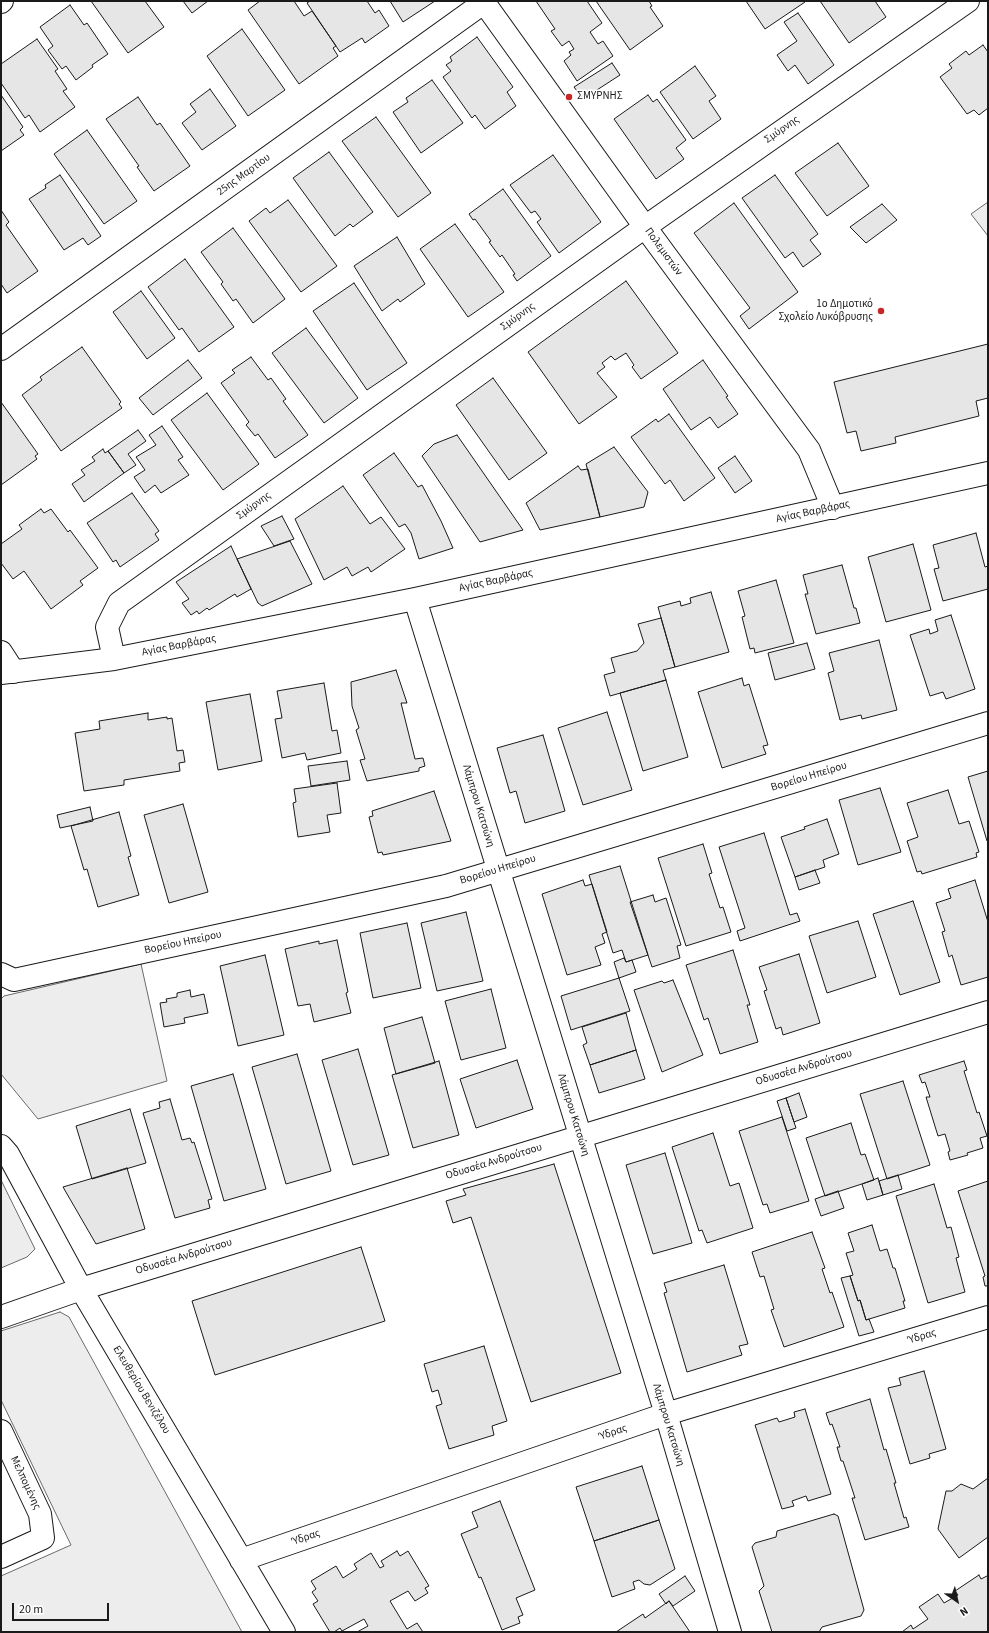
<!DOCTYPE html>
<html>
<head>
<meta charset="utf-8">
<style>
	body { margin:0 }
	#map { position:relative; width:989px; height:1633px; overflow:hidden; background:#fff; font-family:"Source Sans 3",sans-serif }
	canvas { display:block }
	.frame { position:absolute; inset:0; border:2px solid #1a1a1a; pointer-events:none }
	.north { position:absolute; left:937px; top:1581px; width:40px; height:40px; -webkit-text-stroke:3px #fff; paint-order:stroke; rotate:146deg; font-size:11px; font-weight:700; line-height:16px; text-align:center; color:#1a1a1a }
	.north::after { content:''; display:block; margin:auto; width:14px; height:18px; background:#1a1a1a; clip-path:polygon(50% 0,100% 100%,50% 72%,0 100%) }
	.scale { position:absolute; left:12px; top:1603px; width:97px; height:18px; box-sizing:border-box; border:2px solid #1a1a1a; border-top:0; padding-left:5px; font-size:12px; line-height:14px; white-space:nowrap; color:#1a1a1a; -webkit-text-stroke:3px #fff; paint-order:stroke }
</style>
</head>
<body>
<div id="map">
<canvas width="989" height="1633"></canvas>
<div class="frame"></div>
<div class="north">N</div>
<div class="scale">20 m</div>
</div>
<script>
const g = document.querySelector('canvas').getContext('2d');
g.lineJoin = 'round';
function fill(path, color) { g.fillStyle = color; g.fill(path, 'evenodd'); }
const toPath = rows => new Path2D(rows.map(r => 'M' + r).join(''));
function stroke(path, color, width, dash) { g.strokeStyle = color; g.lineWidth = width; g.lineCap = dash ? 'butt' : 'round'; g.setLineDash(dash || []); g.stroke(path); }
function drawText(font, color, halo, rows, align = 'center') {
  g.font = font + ' "Source Sans 3",sans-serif'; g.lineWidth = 3; g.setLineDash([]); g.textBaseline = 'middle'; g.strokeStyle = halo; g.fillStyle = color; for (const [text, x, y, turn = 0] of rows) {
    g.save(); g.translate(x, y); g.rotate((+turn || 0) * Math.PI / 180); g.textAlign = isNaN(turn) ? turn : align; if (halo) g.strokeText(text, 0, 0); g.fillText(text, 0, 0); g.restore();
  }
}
const green = toPath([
	[988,202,988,236,971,214,988,202],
	[141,964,167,1081,38,1119,1,1074,1,999,4,996,141,964],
	[1,1180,35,1249,27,1257,1,1268,1,1180],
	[60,1312,69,1317,242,1632,1,1632,1,1576,71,1545,1,1400,1,1331,60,1312]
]);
fill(green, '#ededed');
stroke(green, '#6a6a6a', 1);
const building = toPath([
	[91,1,145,1,164,27,128,53,91,1],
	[183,1,208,1,192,13,183,1],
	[260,1,294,1,304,16,312,11,336,46,333,48,338,56,299,84,248,10,260,1],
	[310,1,367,1,375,13,379,10,389,26,365,43,362,38,340,52,307,3,310,1],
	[390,1,435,1,403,22,390,1],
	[536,1,587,1,602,23,590,32,598,44,603,41,613,56,577,81,564,61,571,55,569,52,574,49,569,41,562,46,551,31,555,29,536,1],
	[596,1,649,1,652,6,650,7,663,26,630,50,596,1],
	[746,1,804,1,805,2,765,29,746,1],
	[820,1,875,1,886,17,849,43,820,1],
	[70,5,84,25,87,23,108,54,92,65,93,67,76,80,66,66,62,69,48,50,53,46,40,27,70,5],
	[798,13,834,65,808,84,795,65,788,71,777,55,797,41,784,22,798,13],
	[242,29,285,90,248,116,207,56,242,29],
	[477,37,513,87,507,92,516,106,485,129,475,115,472,118,443,77,451,71,446,65,452,61,450,57,477,37],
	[37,39,58,69,55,71,67,89,63,91,75,107,40,132,29,115,25,118,1,83,1,64,37,39],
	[983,45,988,52,988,108,979,115,974,110,967,114,940,77,952,68,949,64,966,51,969,55,983,45],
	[612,63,620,75,583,99,574,87,612,63],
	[695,66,716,96,709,101,721,119,693,139,660,92,695,66],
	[432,80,463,123,421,153,393,112,408,102,406,98,432,80],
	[210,89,236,126,202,150,182,123,196,112,190,104,210,89],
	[1,95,23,127,20,130,24,135,1,151,1,95],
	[648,95,653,102,657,99,686,140,676,148,684,159,656,179,614,119,648,95],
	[138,97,157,125,160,123,190,166,154,191,137,167,139,166,106,119,138,97],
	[376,117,431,193,398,217,342,141,376,117],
	[87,130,137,201,104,224,54,154,87,130],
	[838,143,869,186,827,216,795,173,838,143],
	[329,152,373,212,353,227,350,224,335,236,293,178,329,152],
	[553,155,601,222,559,253,537,222,541,219,535,211,531,213,510,185,553,155],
	[60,175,101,236,88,245,83,238,64,250,29,199,46,188,45,185,60,175],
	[775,175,818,234,810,240,821,254,803,267,793,252,785,258,742,198,775,175],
	[503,189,551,256,517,281,513,275,515,274,502,255,500,257,489,242,491,241,475,219,473,220,469,214,503,189],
	[288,200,337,266,301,292,249,221,266,208,270,213,288,200],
	[734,203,798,292,749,329,740,316,750,308,694,233,734,203],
	[882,204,897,220,866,243,850,227,882,204],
	[1,210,9,222,6,225,38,271,7,293,1,284,1,210],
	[455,224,504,292,468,317,420,249,455,224],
	[233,228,285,299,253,323,236,299,233,301,221,284,223,282,201,252,233,228],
	[397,237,425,284,400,302,398,299,382,311,354,266,397,237],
	[185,259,234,327,199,352,182,328,179,330,148,287,185,259],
	[626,281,678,353,641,379,632,367,634,365,626,353,615,360,611,356,602,363,605,367,597,373,617,397,579,424,528,352,626,281],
	[354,283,407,363,367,390,313,311,354,283],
	[141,291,175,338,147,359,113,312,141,291],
	[306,328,358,398,324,423,272,353,306,328],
	[988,344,988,398,976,401,979,416,895,437,896,443,861,451,856,431,847,433,834,382,988,344],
	[82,347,121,402,119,404,122,408,61,451,22,395,42,380,40,377,82,347],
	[251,357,268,380,271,378,286,399,283,401,308,435,275,458,258,434,255,436,246,425,249,422,221,383,235,373,232,370,251,357],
	[188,360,202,378,153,415,139,398,188,360],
	[703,360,728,396,726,397,738,414,718,428,710,417,691,430,663,389,703,360],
	[493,378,547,453,509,480,456,405,493,378],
	[207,393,259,464,223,490,171,420,207,393],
	[1,402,38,454,35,456,37,459,1,485,1,402],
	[669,414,715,478,684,501,670,480,665,484,631,437,656,419,658,422,669,414],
	[162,426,183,457,178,460,189,475,161,493,155,485,145,493,134,477,145,470,136,457,156,445,149,435,162,426],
	[138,430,146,441,128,454,136,465,124,473,108,451,138,430],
	[457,435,523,530,480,542,422,456,434,444,457,435],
	[614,447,648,492,644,507,600,517,586,464,614,447],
	[103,449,105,453,108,451,124,473,84,502,72,484,85,475,81,470,95,461,92,457,103,449],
	[394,453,418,487,422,485,441,521,453,548,419,559,411,533,405,524,399,527,363,475,394,453],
	[735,456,752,481,735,493,718,468,735,456],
	[578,466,581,470,588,469,600,517,540,530,526,503,578,466],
	[343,486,370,524,381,517,405,549,371,572,368,567,352,576,347,567,324,580,295,519,343,486],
	[132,493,159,531,155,534,159,540,120,567,116,560,113,562,87,523,132,493],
	[41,509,44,513,51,509,68,532,70,530,98,568,80,581,83,585,51,609,24,571,13,579,1,563,1,544,22,529,19,525,41,509],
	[282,516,294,539,274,546,261,526,282,516],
	[976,533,985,567,988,566,988,589,943,601,934,569,939,568,933,545,976,533],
	[290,541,312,584,262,606,258,603,237,559,290,541],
	[913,544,931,610,886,622,868,557,913,544],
	[231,546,251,589,237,597,235,594,209,610,207,608,199,614,197,611,191,615,182,603,189,599,176,582,231,546],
	[842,565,854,608,856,608,860,623,816,634,805,594,808,594,803,575,842,565],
	[776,580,794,643,755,653,754,648,750,649,742,617,745,616,738,591,776,580],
	[711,592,729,652,675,667,658,607,680,601,681,606,691,603,690,598,711,592],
	[951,615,975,689,946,699,943,692,930,696,910,635,929,629,930,634,938,631,935,620,951,615],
	[661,618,675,667,663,670,666,680,610,696,604,675,615,672,611,658,637,651,644,643,638,624,661,618],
	[879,640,897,710,862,719,861,715,840,720,828,673,834,671,829,653,879,640],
	[807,643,815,669,775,680,768,653,807,643],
	[396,670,407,703,401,703,415,759,423,758,425,766,419,768,419,771,367,781,360,760,365,759,356,730,359,728,352,706,351,682,396,670],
	[742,678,744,686,749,684,768,745,763,746,766,754,722,768,698,692,742,678],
	[666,680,688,757,643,771,620,693,666,680],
	[324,683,332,731,337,730,341,753,307,760,305,753,282,758,275,719,282,718,277,691,324,683],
	[250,694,262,761,218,770,206,702,250,694],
	[607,712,632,790,583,805,558,728,607,712],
	[148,713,148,720,167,717,167,719,172,718,177,751,183,750,185,762,179,763,180,771,124,780,124,785,84,791,75,733,100,729,99,721,148,713],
	[543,735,565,811,525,823,516,791,510,793,497,748,543,735],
	[347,761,350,780,311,786,308,766,347,761],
	[988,771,988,841,987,841,968,777,988,771],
	[337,783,341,813,327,815,330,832,298,837,293,803,296,802,294,789,337,783],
	[880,788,901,852,858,865,839,800,880,788],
	[948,790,959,824,969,821,979,852,976,853,977,857,922,874,921,871,917,872,907,841,918,837,907,803,948,790],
	[434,791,451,841,383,855,382,852,378,853,369,817,373,816,372,811,434,791],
	[183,804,208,892,169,903,144,815,183,804],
	[90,807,93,821,60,828,57,815,90,807],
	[119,812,131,856,128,857,139,895,98,907,87,869,84,870,71,826,119,812],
	[827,819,839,854,823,860,825,867,795,877,781,837,805,829,804,827,827,819],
	[764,833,790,915,797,913,800,921,740,941,737,931,745,928,719,847,764,833],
	[703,844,712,873,709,874,720,908,723,907,731,932,686,946,658,858,703,844],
	[620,866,648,955,626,962,622,950,613,953,589,875,620,866],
	[815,870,820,883,799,890,795,877,815,870],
	[583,880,585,886,592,884,607,932,602,934,605,943,595,947,601,965,567,975,542,894,583,880],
	[975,880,988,922,988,977,961,985,952,955,949,957,942,932,945,931,936,903,951,898,948,889,975,880],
	[653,895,655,902,666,898,681,945,677,946,680,958,652,967,630,902,653,895],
	[913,901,940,982,900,995,873,914,913,901],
	[466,912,483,981,437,991,421,923,466,912],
	[858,921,876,977,827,993,809,936,858,921],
	[407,923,421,988,373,998,360,933,407,923],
	[337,940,348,992,346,993,351,1013,314,1022,310,1004,298,1006,285,949,319,941,319,944,337,940],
	[733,950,750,1005,747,1005,758,1042,720,1054,708,1018,704,1020,686,965,733,950],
	[799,954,820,1023,783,1035,781,1027,776,1029,764,991,767,990,759,967,799,954],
	[265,955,284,1035,238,1046,220,966,265,955],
	[624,958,626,962,632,960,636,972,619,978,614,962,624,958],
	[619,978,630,1011,571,1030,561,996,619,978],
	[673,980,703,1055,662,1072,634,990,662,981,664,983,673,980],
	[491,989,506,1048,461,1060,445,1001,491,989],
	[190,990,191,997,204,994,208,1013,184,1018,185,1023,164,1027,160,1003,167,1002,166,999,177,997,177,993,190,990],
	[626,1013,636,1050,590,1065,583,1045,587,1043,582,1027,626,1013],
	[422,1017,435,1063,396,1074,384,1028,422,1017],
	[358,1049,389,1155,353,1165,322,1060,358,1049],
	[636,1050,645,1079,599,1093,590,1065,636,1050],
	[297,1054,331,1171,286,1184,252,1067,297,1054],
	[517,1060,533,1109,476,1128,460,1079,517,1060],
	[439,1061,459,1135,413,1148,392,1075,439,1061],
	[964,1061,967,1070,964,1071,977,1113,979,1112,987,1136,980,1138,983,1148,967,1153,968,1155,950,1160,948,1152,950,1151,945,1134,938,1136,926,1097,930,1097,925,1082,922,1083,919,1075,964,1061],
	[233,1074,266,1189,224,1201,191,1086,233,1074],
	[903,1081,930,1165,887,1179,860,1094,903,1081],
	[799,1093,807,1117,794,1122,786,1098,799,1093],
	[786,1098,796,1128,787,1131,777,1101,786,1098],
	[170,1099,182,1140,190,1138,192,1143,194,1142,212,1199,208,1200,210,1208,175,1218,143,1113,160,1108,159,1102,170,1099],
	[130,1109,146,1163,92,1179,76,1126,130,1109],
	[782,1117,809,1201,770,1213,767,1204,763,1205,739,1131,782,1117],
	[851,1123,861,1155,865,1154,874,1180,825,1196,806,1138,851,1123],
	[713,1133,730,1186,739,1183,753,1228,707,1243,702,1230,699,1231,672,1147,713,1133],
	[665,1153,692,1243,653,1254,626,1165,665,1153],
	[554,1164,621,1373,531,1402,471,1217,453,1223,446,1201,466,1195,463,1189,554,1164],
	[127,1168,145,1229,96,1244,63,1187,127,1168],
	[898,1175,902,1189,883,1195,879,1181,898,1175],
	[878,1178,883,1195,867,1200,862,1184,878,1178],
	[988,1181,988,1286,985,1286,983,1277,985,1276,958,1191,988,1181],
	[934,1184,947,1228,951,1227,959,1257,956,1258,965,1292,928,1303,896,1196,934,1184],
	[838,1191,844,1208,821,1216,815,1199,838,1191],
	[872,1225,880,1251,887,1249,893,1268,895,1268,905,1301,903,1301,905,1308,866,1320,860,1300,858,1301,850,1276,853,1275,846,1253,854,1251,848,1233,872,1225],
	[812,1232,825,1268,822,1269,830,1293,832,1292,844,1327,784,1347,771,1310,774,1309,764,1276,760,1277,752,1252,812,1232],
	[361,1247,385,1321,215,1375,192,1301,361,1247],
	[724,1265,748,1344,739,1346,742,1355,687,1372,664,1293,667,1292,664,1283,724,1265],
	[850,1276,858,1301,860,1300,866,1320,869,1319,874,1332,859,1336,841,1278,850,1276],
	[484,1346,507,1421,492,1426,494,1435,449,1449,436,1406,442,1404,438,1390,432,1392,424,1364,484,1346],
	[924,1371,946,1449,929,1454,930,1458,910,1464,888,1388,901,1385,899,1378,924,1371],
	[870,1399,884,1450,886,1449,896,1483,894,1483,904,1518,906,1517,909,1527,865,1540,852,1498,855,1498,843,1461,841,1461,837,1447,840,1447,832,1424,830,1425,826,1413,870,1399],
	[805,1409,831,1494,808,1501,806,1496,792,1501,794,1506,782,1509,755,1425,777,1418,779,1422,795,1417,794,1412,805,1409],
	[642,1466,659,1520,594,1541,576,1487,642,1466],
	[988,1478,988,1537,959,1558,938,1529,946,1491,952,1491,961,1484,973,1489,988,1478],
	[500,1501,535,1590,516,1598,523,1615,518,1617,520,1623,502,1630,481,1577,479,1578,461,1534,478,1527,472,1512,500,1501],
	[834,1514,838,1516,864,1610,861,1616,822,1627,819,1632,772,1632,759,1591,764,1586,752,1547,755,1543,776,1537,777,1531,834,1514],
	[659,1520,675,1569,650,1585,644,1584,639,1580,633,1582,635,1589,612,1597,594,1541,659,1520],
	[397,1551,400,1556,408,1551,429,1586,425,1588,428,1593,415,1601,408,1591,390,1601,407,1629,417,1623,423,1632,357,1632,368,1626,364,1619,342,1631,340,1628,334,1632,330,1632,313,1604,318,1601,312,1592,316,1589,311,1581,336,1566,343,1578,357,1569,354,1564,371,1553,380,1568,384,1566,381,1561,397,1551],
	[979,1575,981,1579,987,1576,988,1577,988,1632,902,1632,911,1625,913,1629,928,1619,919,1607,938,1594,944,1603,958,1595,955,1591,979,1575],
	[685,1576,695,1591,673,1606,669,1601,666,1604,659,1594,685,1576],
	[669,1601,690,1632,616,1632,643,1614,645,1618,669,1601]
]);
fill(building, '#e6e6e6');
stroke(building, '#1a1a1a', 1);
const street = toPath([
	[483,1,645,227,809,450,833,508],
	[1,2,2,1],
	[1,349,486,1],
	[415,599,666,1414,730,1632],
	[1,652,14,672],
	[114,659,107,627,119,603,645,227,968,1],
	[1,673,114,659,415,599,988,473],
	[1,974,14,980,446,886,988,723],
	[1,1146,8,1154,81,1289,284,1632],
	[1,1317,81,1289,988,1012],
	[1,1431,40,1514,43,1538,1,1557],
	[241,1560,666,1414,988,1317]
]);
stroke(street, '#1a1a1a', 24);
stroke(street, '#fff', 22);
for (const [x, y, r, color] of [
	[569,97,4,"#c62828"],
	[881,311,4,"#c62828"]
]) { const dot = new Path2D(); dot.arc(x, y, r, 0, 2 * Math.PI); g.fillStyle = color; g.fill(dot); stroke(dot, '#fff', 1.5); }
drawText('11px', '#1a1a1a', '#fff', [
	["ΣΜΥΡΝΗΣ",577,97],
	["1ο Δημοτικό",873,305,"right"],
	["Σχολείο Λυκόβρυσης",873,318,"right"]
], 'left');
drawText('11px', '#1a1a1a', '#fff', [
	["Σμύρνης",782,130,-35],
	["25ης Μαρτίου",244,175,-36],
	["Πολεμιστών",663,252,54],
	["Σμύρνης",518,317,-36],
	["Σμύρνης",254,506,-36],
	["Αγίας Βαρβάρας",813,512,-12],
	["Αγίας Βαρβάρας",496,581,-12],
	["Αγίας Βαρβάρας",179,646,-11],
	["Βορείου Ηπείρου",809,777,-17],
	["Λάμπρου Κατσώνη",478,806,73],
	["Βορείου Ηπείρου",498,870,-17],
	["Βορείου Ηπείρου",183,943,-12],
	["Οδυσσέα Ανδρούτσου",804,1068,-17],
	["Λάμπρου Κατσώνη",573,1115,73],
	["Οδυσσέα Ανδρούτσου",494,1162,-17],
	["Οδυσσέα Ανδρούτσου",184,1257,-17],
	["Ύδρας",922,1337,-17],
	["Ελευθερίου Βενιζέλου",141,1390,59],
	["Λάμπρου Κατσώνη",668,1425,73],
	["Ύδρας",613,1433,-19],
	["Μελπομένης",25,1483,65],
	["Ύδρας",306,1538,-19]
]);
</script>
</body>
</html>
